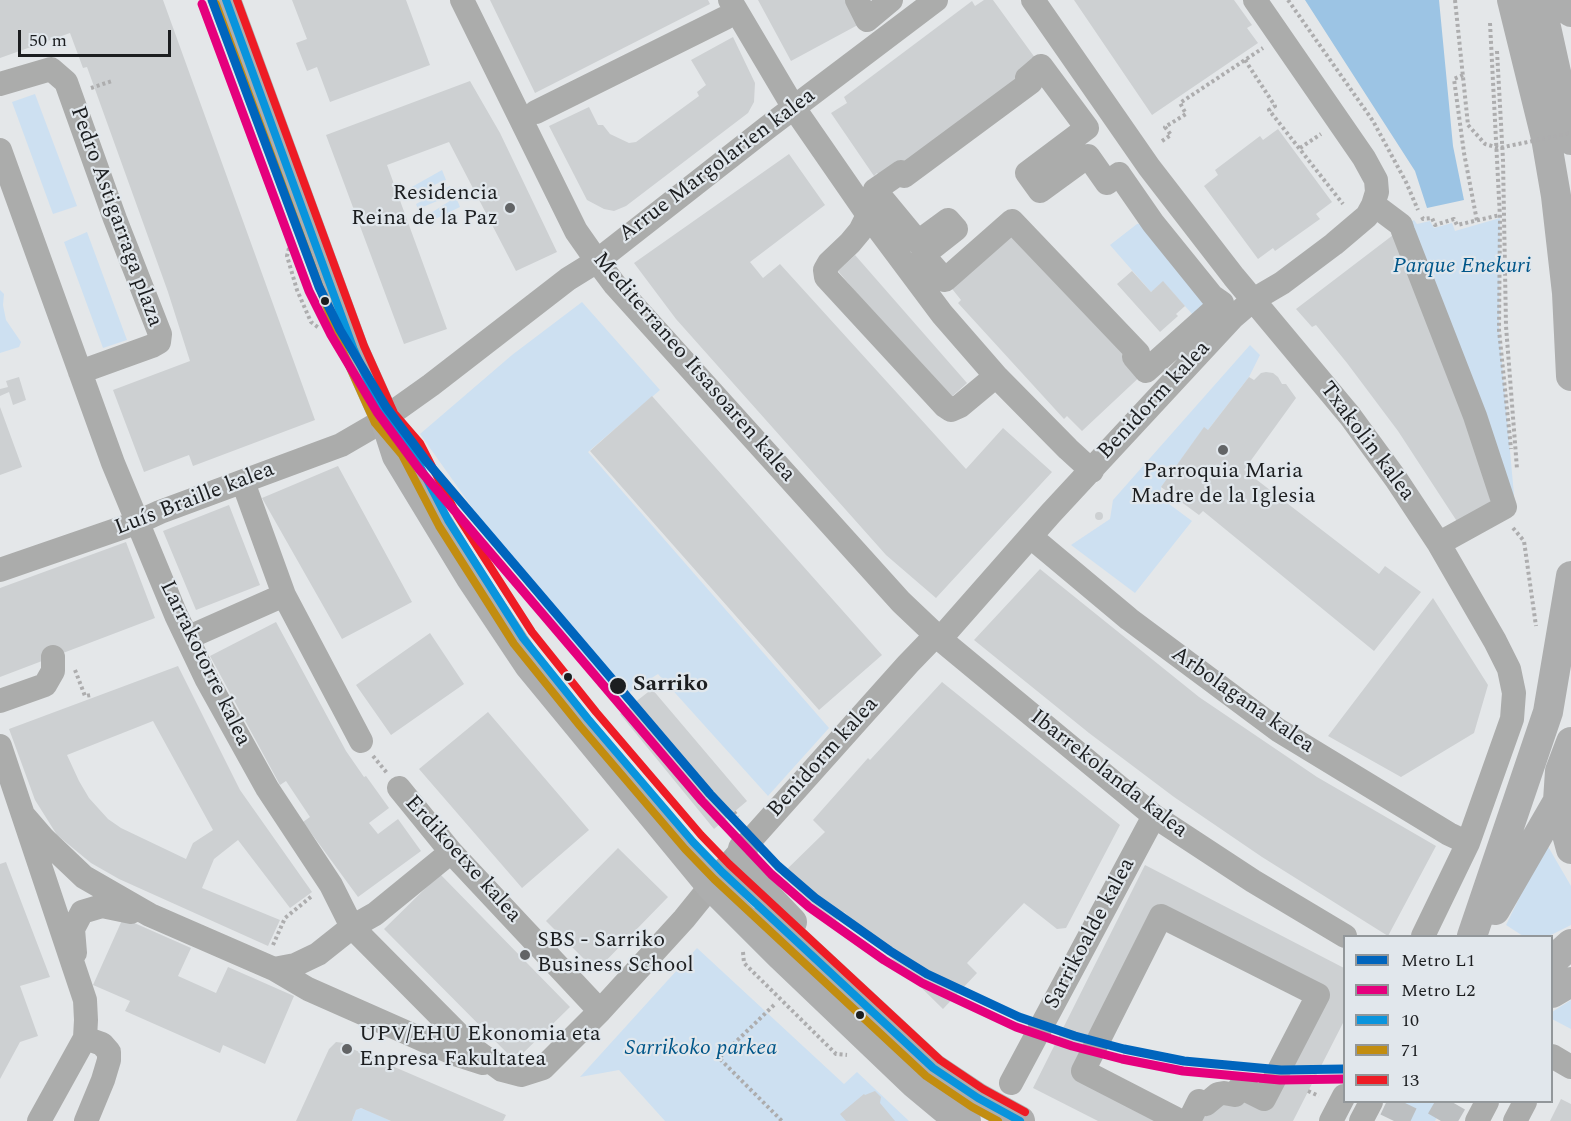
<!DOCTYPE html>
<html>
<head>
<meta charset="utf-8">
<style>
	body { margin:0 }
	#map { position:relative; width:1571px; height:1121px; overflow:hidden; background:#e4e7e9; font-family:Spectral,serif }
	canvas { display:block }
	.legend { position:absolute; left:1343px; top:935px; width:210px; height:168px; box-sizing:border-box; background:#e1e7ec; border:2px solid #92979a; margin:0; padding:8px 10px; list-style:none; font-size:18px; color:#1c1e20 }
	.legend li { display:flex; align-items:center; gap:12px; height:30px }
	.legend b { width:30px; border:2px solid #92979a }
	.scale { position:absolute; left:18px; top:30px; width:153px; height:27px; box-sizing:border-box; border:3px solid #1c1e20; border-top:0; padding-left:8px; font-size:18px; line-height:21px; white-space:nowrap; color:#1c1e20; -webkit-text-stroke:4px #e1e7ec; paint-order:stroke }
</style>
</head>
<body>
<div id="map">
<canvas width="1571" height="1121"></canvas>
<ul class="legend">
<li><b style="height:8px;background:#0065bd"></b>Metro L1</li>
<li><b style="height:8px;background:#e5007d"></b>Metro L2</li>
<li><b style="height:8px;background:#0994dd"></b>10</li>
<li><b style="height:8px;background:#c28d10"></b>71</li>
<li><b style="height:8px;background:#ee1c25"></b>13</li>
</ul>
<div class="scale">50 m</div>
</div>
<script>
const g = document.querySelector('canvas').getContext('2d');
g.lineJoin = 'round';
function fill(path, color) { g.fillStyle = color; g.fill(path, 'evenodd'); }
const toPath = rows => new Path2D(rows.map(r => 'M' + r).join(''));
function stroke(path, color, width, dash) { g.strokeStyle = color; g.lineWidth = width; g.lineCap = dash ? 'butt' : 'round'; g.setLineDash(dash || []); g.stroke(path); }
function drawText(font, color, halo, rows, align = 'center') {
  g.font = font + ' Spectral,serif'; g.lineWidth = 4.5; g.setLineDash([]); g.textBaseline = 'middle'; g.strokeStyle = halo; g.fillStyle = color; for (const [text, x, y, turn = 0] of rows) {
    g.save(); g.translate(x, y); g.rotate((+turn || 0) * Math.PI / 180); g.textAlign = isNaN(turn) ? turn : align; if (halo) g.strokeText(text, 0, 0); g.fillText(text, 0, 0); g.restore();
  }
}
fill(toPath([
	[35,94,77,206,53,214,12,102],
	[442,170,446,180,412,194,410,188],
	[450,186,454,194,418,209,416,204],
	[456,197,460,207,425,224,423,218],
	[1500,218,1499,330,1514,495,1508,496,1404,225,1414,220,1417,224,1430,221,1434,228,1452,223,1455,231],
	[1153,223,1212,296,1194,316,1163,282,1151,292,1110,245,1137,224],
	[87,232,127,340,103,348,64,242],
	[0,290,4,294,3,305,6,320,21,342,19,347,0,353],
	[582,302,660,390,588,452,829,728,768,796,658,674,617,700,550,617,420,434,512,355],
	[1250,345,1260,355,1249,377,1208,430,1204,428,1161,487,1161,498,1192,521,1135,593,1071,545,1110,519,1113,500],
	[1546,843,1571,886,1571,925,1549,936,1523,936,1506,925],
	[697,948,844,1084,857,1072,909,1121,665,1121,619,1070,580,1077],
	[1571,1000,1571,1029,1552,1019,1552,1012],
	[1405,1102,1445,1102,1435,1121,1395,1121],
	[361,1108,365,1109,391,1121,352,1121,356,1110]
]), '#cde0f1');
fill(toPath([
	[1305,0,1439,0,1453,146,1464,200,1427,208,1415,171]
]), '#9cc4e4');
fill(toPath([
	[0,0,163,0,315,420,193,466,189,455,144,472,113,390,190,361,168,292,87,67,83,68,70,33,0,58],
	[292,0,406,0,430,65,330,102,317,67,307,71,296,43,307,39],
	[490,0,708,0,710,4,535,93],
	[758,0,857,0,867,20,791,61],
	[984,0,993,0,1041,66,886,183,877,173,874,176,831,113,847,103,844,97,972,1,975,6],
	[1074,0,1234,0,1252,25,1247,28,1258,43,1152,115],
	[733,37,755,83,754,102,748,113,626,206,614,211,604,209,587,200,549,126,589,107,598,125,603,125,610,134,629,143,636,142,699,96,697,92,706,85,691,60],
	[470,81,500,133,557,252,516,271,449,142,387,165,447,329,404,344,326,135],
	[1278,129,1332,202,1316,214,1320,219,1275,251,1273,248,1258,259,1204,186,1218,175,1215,170,1260,136,1263,140],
	[789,154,825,205,750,262,763,278,780,264,966,469,1003,428,1052,472,936,598,886,555,676,319,634,263],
	[1012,221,1146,371,1082,431,1067,416,1064,419,958,303,961,300,945,280],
	[1397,232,1497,505,1460,526,1398,431,1347,363,1316,325,1312,327,1296,309],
	[855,255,967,383,947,401,838,271],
	[1132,271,1151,292,1163,281,1185,306,1176,314,1178,316,1160,332,1117,284],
	[1266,372,1273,373,1278,377,1282,384,1286,384,1296,398,1244,470,1379,574,1385,566,1421,592,1374,651,1203,511,1199,515,1161,487,1204,427,1208,430,1249,377,1254,380,1261,373],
	[19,377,26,400,13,405,9,392,0,396,0,389,8,387,6,381],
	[652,396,882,655,819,710,590,451],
	[0,407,22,467,0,475],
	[338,466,412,602,342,639,262,498],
	[229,505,260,585,196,610,163,531],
	'1095 516a4 4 0 1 1 8 0a4 4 0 1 1-8 0Z',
	[126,542,155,618,0,677,0,588],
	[1040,569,1199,697,1317,777,1436,846,1388,936,1262,857,1174,797,1089,733,974,640],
	[1433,598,1488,685,1474,733,1401,777,1328,736],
	[276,622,346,751,364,777,366,776,389,808,369,823,378,834,398,819,421,851,358,897,303,822,310,817,286,781,280,785,210,656],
	[430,633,464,684,391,735,356,685],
	[178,666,240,790,312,892,290,908,238,840,214,859,202,888,280,920,268,946,119,879,91,863,57,835,35,800,9,729],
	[153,721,213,830,193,843,186,859,121,828,108,819,89,798,79,781,67,755],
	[942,682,1120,825,1066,928,1057,929,1024,903,967,963,977,973,943,1009,844,912,834,923,781,875,825,832,813,820,868,758,870,760],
	[652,689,747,801,714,829,620,714],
	[488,712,589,830,522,888,419,769],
	[618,848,668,897,596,971,546,921],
	[6,862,50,977,20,986,38,1036,20,1042,0,1079,0,864],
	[1145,865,1344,968,1344,1021,1293,1121,1189,1121,1224,1093,1264,1099,1318,995,1161,916,1083,1071,1179,1121,1098,1121,1033,1088],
	[440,874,570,1007,515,1061,384,929],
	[123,918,191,948,178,976,216,993,228,967,294,996,265,1064,223,1045,220,1053,125,1011,130,1001,93,985],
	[336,1042,344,1043,348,1047,506,1115,503,1121,391,1121,361,1108,356,1110,352,1121,296,1121,329,1049],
	[875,1091,881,1097,880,1103,895,1121,846,1121,840,1114,864,1094,865,1095],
	[1561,1099,1571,1104,1571,1121,1550,1121]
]), '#cdd0d2');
stroke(toPath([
	[1394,1121,1403,1102],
	[1441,1121,1452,1102]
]), '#bcbfc1', 30, [30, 15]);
stroke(toPath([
	[1288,0,1373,121,1406,182,1418,210],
	[1455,0,1468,125],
	[1490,23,1500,218,1499,330,1511,449],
	[1497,51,1503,160,1506,326,1517,469],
	[1245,60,1275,106,1269,110,1343,204],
	[1463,75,1454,79,1464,153,1477,221],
	[91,88,112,81],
	[1162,141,1171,135,1165,127,1186,114,1180,103,1263,48],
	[1300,148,1321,134],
	[1422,217,1423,219,1432,218,1435,225,1454,219,1457,225,1500,215],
	[289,248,287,256,297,290,311,322,319,328],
	[1513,528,1524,541,1536,626],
	[75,670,85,696,91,695],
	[373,756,387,773],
	[734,812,738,817],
	[273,945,285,918,312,896],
	[743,952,744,963,836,1054,847,1055],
	[774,1005,719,1058,782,1121],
	[1308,1091,1319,1096]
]), '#adadae', 4, [3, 3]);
stroke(toPath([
	[462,0,576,231,597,261,615,285,901,602,940,639,1154,816,1253,881,1345,936],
	[730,0,794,108,868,215,942,314,996,376,1068,449,1092,471],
	[857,0,867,20,891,0],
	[1033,0,1149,167,1234,277,1350,416,1396,479,1439,544,1495,641,1509,669,1514,693,1512,719,1468,843,1423,936],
	[1041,66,1087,128,1027,173,1040,191,1088,156,1107,183,1119,174,1153,223,1212,296,1222,303,1146,371,1134,357,1138,353,1012,221,945,280,923,255,956,229,948,220,918,242,875,190,901,172,904,176,1031,82,1027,78,1041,66],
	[0,84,51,69,66,82,115,219,160,334,159,342,152,346,80,372],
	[536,112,725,18],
	[0,150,113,463,176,615,207,680,267,788,331,885,352,927,472,1048,502,1070,521,1075,543,1068,600,1011,684,919,722,872,908,664,936,635],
	[1381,210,1401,225,1403,231,1475,416,1505,507,1447,539],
	[868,215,860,231,850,243,829,263,825,270,826,277,945,406,951,410,960,406,996,376],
	[243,482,284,595,361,741],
	[1031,537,1129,619,1278,730,1449,834,1468,843],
	[0,570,136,523,160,512,341,445,372,427,431,385,568,279,597,261,768,127,936,0],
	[187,638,284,595],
	[940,639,1051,513,1232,318,1253,300,1282,283,1334,244,1367,216,1373,205,1377,192,1376,180,1364,158,1255,0],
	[0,701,45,685,53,671,53,657],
	[0,746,85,1000,86,1020,85,1038,39,1121],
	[399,788,451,852,600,1011],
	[25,817,44,839,84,877,150,915,274,969,308,989,455,1054,483,1063],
	[75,953,73,929,82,912,102,906,131,912],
	[274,969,295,965,318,954,352,927,375,914,451,852],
	[85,1038,102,1044,109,1052,109,1060,103,1080,86,1121],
	[1552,1056,1571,1067],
	[1011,1083,1154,816],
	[1180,1121,1083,1071,1161,916,1318,995,1264,1099,1240,1087,1235,1095,1224,1093,1218,1094,1206,1104,1199,1101,1189,1121],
	[1331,1121,1344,1096],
	[1361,1121,1371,1102],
	[1477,1121,1487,1102],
	[1515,1121,1525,1102]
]), '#abacab', 24);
stroke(toPath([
	[226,0,354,350,385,419,397,456,471,578,529,665,711,886,779,954,914,1083,944,1108,966,1121],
	[1512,0,1546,138,1556,196,1567,293,1571,376],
	[1540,0,1571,140],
	[1568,0,1571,12],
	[1571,742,1560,771,1558,801,1571,849],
	[743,849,741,858,748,876,792,922],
	[1495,910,1558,801],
	[768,915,933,1068,978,1098,1020,1121],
	[1472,936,1548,712,1571,576],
	[1552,961,1571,944],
	[1552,993,1571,982]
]), '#adaeae', 30);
stroke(toPath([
	[1468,125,1485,144,1499,148,1571,133]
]), '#adadae', 4, [3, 3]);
stroke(toPath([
	[226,0,354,350,385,419,411,449,448,520,523,638,588,719,693,842,722,872,933,1068,978,1098,1020,1121]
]), '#0994dd', 8);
stroke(toPath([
	[216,4,344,354,375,423,402,455,439,526,514,644,580,726,685,849,714,879,926,1076,972,1107,998,1121]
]), '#c28d10', 8);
stroke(toPath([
	[237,0,364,346,394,413,420,443,457,515,532,632,596,712,701,835,729,864,940,1060,983,1089,1025,1112]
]), '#ee1c25', 8);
stroke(toPath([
	[212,0,319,287,340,330,386,407,427,462,710,794,778,866,815,898,890,951,927,974,1019,1017,1075,1036,1124,1049,1184,1061,1281,1070,1344,1069]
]), '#0065bd', 9);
stroke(toPath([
	[202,4,309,291,331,335,377,412,419,469,702,801,771,874,809,907,884,960,922,983,1016,1027,1072,1046,1122,1059,1183,1071,1280,1080,1344,1079]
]), '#e5007d', 9);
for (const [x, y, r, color] of [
	[510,208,6,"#626466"],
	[325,301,5,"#1c1e20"],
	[1223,450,6,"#626466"],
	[568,677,5,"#1c1e20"],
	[618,686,9,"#1c1e20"],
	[525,955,6,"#626466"],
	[860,1015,5,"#1c1e20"],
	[347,1049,6,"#626466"]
]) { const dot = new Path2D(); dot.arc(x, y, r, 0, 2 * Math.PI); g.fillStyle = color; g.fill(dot); stroke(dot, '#e1e7ec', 2); }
drawText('22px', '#1c1e20', '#e1e7ec', [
	["Arrue Margolarien kalea",718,166,-37],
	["Pedro Astigarraga plaza",115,217,70],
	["Mediterraneo Itsasoaren kalea",693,368,49],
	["Benidorm kalea",1155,401,-47],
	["Txakolin kalea",1366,442,53],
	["Luís Braille kalea",195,500,-21],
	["Larrakotorre kalea",204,664,64],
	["Arbolagana kalea",1242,701,35],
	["Benidorm kalea",824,758,-48],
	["Ibarrekolanda kalea",1108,775,38],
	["Erdikoetxe kalea",462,860,48],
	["Sarrikoalde kalea",1091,934,-62]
]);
drawText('22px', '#1c1e20', '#e1e7ec', [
	["Residencia",498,195,"right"],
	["Reina de la Paz",498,220,"right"],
	["Parroquia Maria",1223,473,"center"],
	["Madre de la Iglesia",1223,498,"center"],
	["SBS - Sarriko",537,942],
	["Business School",537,967],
	["UPV/EHU Ekonomia eta",359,1036],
	["Enpresa Fakultatea",359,1061]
], 'left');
drawText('italic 22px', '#005689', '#e1e7ec', [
	["Parque Enekuri",1462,268],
	["Sarrikoko parkea",701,1050]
]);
drawText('bold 22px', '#1c1e20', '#e1e7ec', [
	["Sarriko",633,686]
], 'left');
</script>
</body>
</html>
